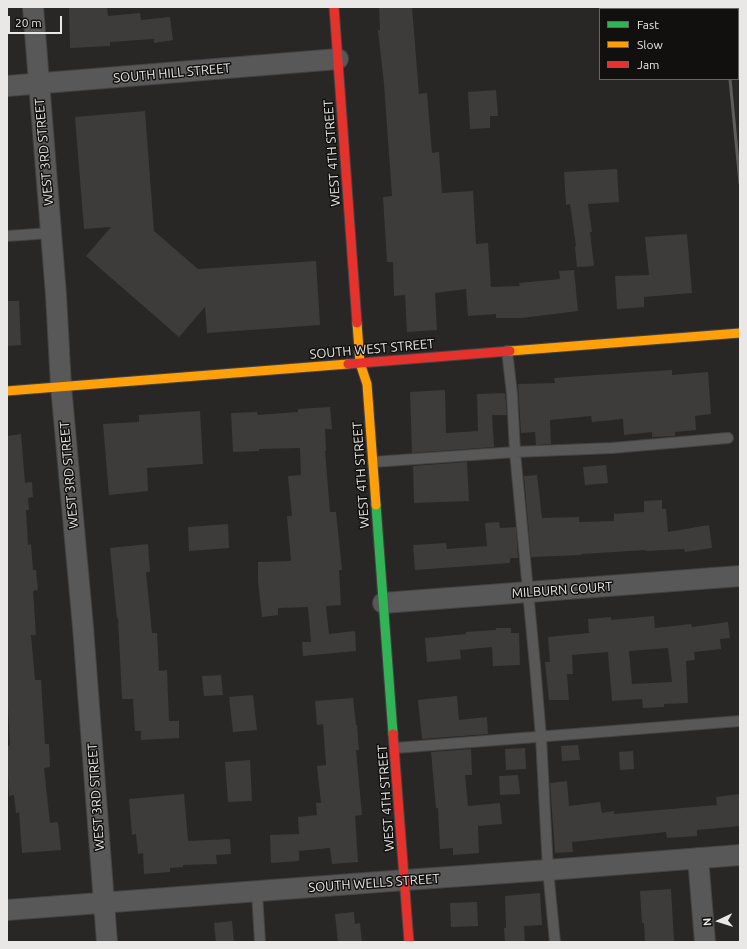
<!DOCTYPE html>
<html>
<head>
<meta charset="utf-8">
<style>
	body { margin:0 }
	#map { position:relative; width:747px; height:949px; overflow:hidden; background:#282726; font-family:Ubuntu,sans-serif }
	canvas { display:block }
	.frame { position:absolute; inset:0; border:8px solid #eae8e7; pointer-events:none }
	.legend { position:absolute; left:599px; top:8px; width:140px; height:72px; box-sizing:border-box; background:#11100f; border:1px solid #686665; margin:0; padding:5px 7px; list-style:none; font-size:12px; color:#eae8e7 }
	.legend li { display:flex; align-items:center; gap:8px; height:20px }
	.legend b { width:20px; border:1px solid #686665 }
	.north { position:absolute; left:699px; top:901px; width:40px; height:40px; -webkit-text-stroke:3px #11100f; paint-order:stroke; rotate:266deg; font-size:11px; font-weight:700; line-height:16px; text-align:center; color:#eae8e7 }
	.north::after { content:''; display:block; margin:auto; width:14px; height:18px; background:#eae8e7; clip-path:polygon(50% 0,100% 100%,50% 72%,0 100%) }
	.scale { position:absolute; left:8px; top:16px; width:54px; height:18px; box-sizing:border-box; border:2px solid #eae8e7; border-top:0; padding-left:5px; font-size:12px; line-height:14px; white-space:nowrap; color:#eae8e7; -webkit-text-stroke:3px #11100f; paint-order:stroke }
</style>
</head>
<body>
<div id="map">
<canvas width="747" height="949"></canvas>
<div class="frame"></div>
<ul class="legend">
<li><b style="height:5px;background:#30b455"></b>Fast</li>
<li><b style="height:5px;background:#ff9f0a"></b>Slow</li>
<li><b style="height:5px;background:#e5322d"></b>Jam</li>
</ul>
<div class="north">N</div>
<div class="scale">20 m</div>
</div>
<script>
const g = document.querySelector('canvas').getContext('2d');
g.lineJoin = 'round';
function fill(path, color) { g.fillStyle = color; g.fill(path, 'evenodd'); }
const toPath = rows => new Path2D(rows.map(r => 'M' + r).join(''));
function stroke(path, color, width, dash) { g.strokeStyle = color; g.lineWidth = width; g.lineCap = dash ? 'butt' : 'round'; g.setLineDash(dash || []); g.stroke(path); }
function drawText(font, color, halo, rows, align = 'center') {
  g.font = font + ' Ubuntu,sans-serif'; g.lineWidth = 3; g.setLineDash([]); g.textBaseline = 'middle'; g.strokeStyle = halo; g.fillStyle = color; for (const [text, x, y, turn = 0] of rows) {
    g.save(); g.translate(x, y); g.rotate((+turn || 0) * Math.PI / 180); g.textAlign = isNaN(turn) ? turn : align; if (halo) g.strokeText(text, 0, 0); g.fillText(text, 0, 0); g.restore();
  }
}
fill(toPath([
	[69,7,107,7,108,16,140,13,141,20,170,17,173,40,154,43,154,39,110,42,110,46,70,48],
	[379,7,412,7,419,94,427,93,432,153,439,152,442,193,473,191,476,244,488,243,491,287,520,286,519,283,560,279,559,271,574,270,578,311,522,318,496,318,496,314,468,316,466,289,435,293,437,330,407,332,405,295,394,296,393,262,387,262,383,197,392,196,384,84,378,30,380,30],
	[496,90,498,116,490,116,490,128,470,129,468,92],
	[145,111,154,231,198,269,316,261,320,325,207,333,205,307,179,337,86,256,111,227,84,229,75,117],
	[617,169,619,202,588,204,592,232,590,232,594,266,577,267,575,247,576,246,570,204,566,205,564,172],
	[687,234,692,293,644,297,644,307,617,309,615,276,649,275,645,237],
	[7,301,19,301,21,345,7,346],
	[672,370,672,375,708,372,711,414,695,416,696,430,675,432,675,436,652,437,652,432,624,435,623,419,592,422,591,416,550,420,551,444,536,445,535,432,521,433,518,384,555,383,554,378,581,376],
	[445,390,446,433,478,431,477,394,505,393,507,415,492,415,494,447,412,453,410,392],
	[330,407,332,429,325,429,326,451,325,451,330,512,336,512,342,570,339,570,341,605,326,606,329,634,355,631,356,651,303,656,302,642,311,642,308,607,278,608,278,615,262,617,258,581,258,562,291,561,287,516,292,516,288,476,301,475,300,448,259,449,259,451,233,452,231,413,257,412,258,415,298,412,298,409],
	[200,411,203,464,147,468,148,491,109,495,103,424,139,422,139,415],
	[21,434,25,483,32,482,33,497,28,498,29,510,26,510,28,545,31,544,33,570,36,570,38,590,33,591,36,635,31,635,35,680,41,680,45,744,49,744,50,767,44,768,50,823,58,822,61,850,22,853,19,812,16,813,14,795,9,796,7,750,7,746,10,746,8,707,7,707,7,436],
	[467,462,469,501,414,503,413,466],
	[606,465,608,483,585,485,583,467],
	[537,475,542,518,579,517,579,522,614,521,614,514,644,512,644,501,662,500,662,509,666,509,668,532,709,525,712,548,685,552,684,549,646,551,646,550,581,554,581,555,531,557,524,476],
	[499,522,500,528,516,527,518,558,510,558,510,563,415,570,413,545,446,543,447,549,487,546,485,523],
	[228,524,229,548,189,551,188,527],
	[148,544,150,572,146,572,152,633,157,633,159,671,167,670,169,721,179,721,179,738,141,740,141,731,135,731,133,699,122,699,118,618,117,619,110,548],
	[654,616,655,628,691,624,692,627,728,622,730,638,720,639,721,649,694,652,695,660,686,661,688,703,664,704,664,707,643,708,642,699,612,701,608,652,572,655,573,674,567,674,569,700,549,700,545,662,550,662,548,637,589,633,588,619,611,617,611,620],
	[668,648,672,682,632,684,629,651],
	[496,628,511,628,511,633,519,633,520,665,493,666,492,647,460,650,461,659,427,662,425,638,466,634,466,632,496,630],
	[221,675,223,695,204,696,202,676],
	[253,695,257,730,233,732,229,697],
	[457,696,459,720,487,717,488,734,422,739,418,700],
	[353,698,356,725,357,725,359,750,356,750,362,815,355,816,358,862,332,864,330,848,299,851,299,861,271,863,270,835,299,834,298,817,317,815,316,803,321,803,317,766,326,765,323,724,317,725,315,701],
	[578,745,580,760,562,761,561,746],
	[525,748,526,769,506,770,505,749],
	[471,749,472,775,465,775,468,806,500,803,502,824,478,826,479,853,453,855,453,848,440,849,438,808,436,808,431,752],
	[633,751,634,769,620,770,619,752],
	[250,760,252,801,228,802,225,762],
	[518,775,520,794,500,795,499,776],
	[567,781,569,806,600,802,602,813,614,811,614,814,717,805,716,797,740,794,740,826,697,830,697,836,667,838,666,832,572,842,573,852,555,853,550,783],
	[184,794,188,841,230,839,231,854,216,855,217,864,183,865,183,867,170,868,170,872,144,874,143,853,138,854,136,834,132,835,129,799],
	[671,889,674,942,645,942,644,923,642,923,640,891],
	[540,893,542,925,524,926,525,942,505,942,504,928,506,928,505,896],
	[477,902,478,926,451,927,450,903],
	[354,912,355,924,360,923,362,942,338,942,335,914],
	[232,921,234,942,216,942,214,923]
]), '#3d3c3b');
const lane = toPath([
	[7,236,51,233],
	[507,351,512,394,515,452,535,666,541,737,548,870,555,942],
	[373,462,515,452,612,448,728,438],
	[395,748,740,721],
	[257,892,260,942]
]);
const street = toPath([
	[33,7,56,295,61,386,83,627,107,942],
	[7,86,338,59],
	[383,603,740,576],
	[698,858,705,942],
	[7,910,405,880,548,870,740,855]
]);
const fast = toPath([
	[376,505,393,734]
]);
const slow = toPath([
	[357,323,360,363,367,384,376,505],
	[510,351,740,333],
	[7,391,348,364]
]);
const jam = toPath([
	[334,7,357,323],
	[348,364,510,351],
	[393,734,409,942]
]);
stroke(lane, '#444342', 12);
stroke(street, '#444342', 22);
stroke(fast, '#444342', 11);
stroke(slow, '#444342', 11);
stroke(jam, '#444342', 11);
stroke(lane, '#595858', 10);
stroke(street, '#595858', 20);
stroke(fast, '#30b455', 9);
stroke(slow, '#ff9f0a', 9);
stroke(jam, '#e5322d', 9);
stroke(toPath([
	[723,7,724,9],
	[734,7,734,9],
	[738,52,740,73],
	[730,79,740,183]
]), '#5e5d5c', 3);
drawText('13px', '#eae8e7', '#11100f', [
	["SOUTH HILL STREET",172,73,-5],
	["WEST 3RD STREET",44,152,-95],
	["WEST 4TH STREET",332,153,-94],
	["SOUTH WEST STREET",372,349,-5],
	["WEST 3RD STREET",69,475,-95],
	["WEST 4TH STREET",361,475,-94],
	["MILBURN COURT",562,590,-4],
	["WEST 3RD STREET",96,797,-94],
	["WEST 4TH STREET",386,798,-94],
	["SOUTH WELLS STREET",374,883,-4]
]);
</script>
</body>
</html>
